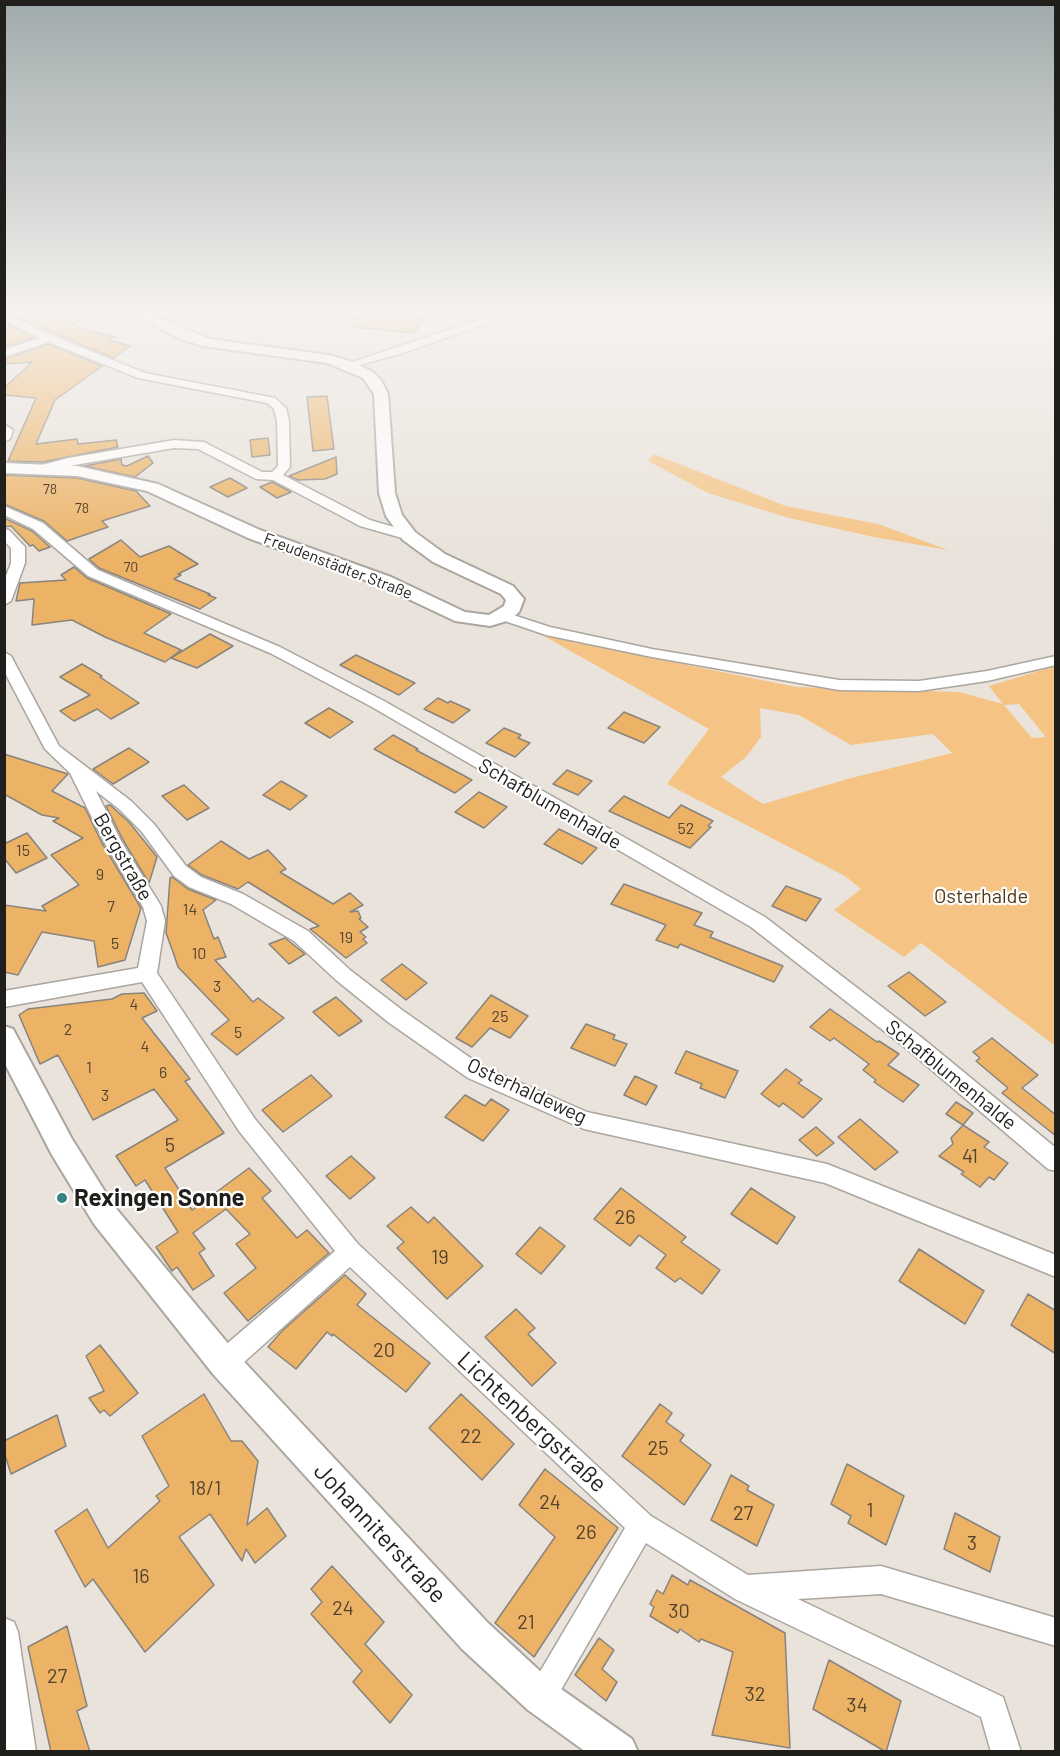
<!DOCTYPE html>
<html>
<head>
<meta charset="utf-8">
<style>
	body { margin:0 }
	#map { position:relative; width:1060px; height:1756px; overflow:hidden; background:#e9e3db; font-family:Barlow,sans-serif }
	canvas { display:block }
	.frame { position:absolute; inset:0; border:6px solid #211f1c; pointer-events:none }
</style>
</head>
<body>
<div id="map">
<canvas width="1060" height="1756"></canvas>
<div class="frame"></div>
</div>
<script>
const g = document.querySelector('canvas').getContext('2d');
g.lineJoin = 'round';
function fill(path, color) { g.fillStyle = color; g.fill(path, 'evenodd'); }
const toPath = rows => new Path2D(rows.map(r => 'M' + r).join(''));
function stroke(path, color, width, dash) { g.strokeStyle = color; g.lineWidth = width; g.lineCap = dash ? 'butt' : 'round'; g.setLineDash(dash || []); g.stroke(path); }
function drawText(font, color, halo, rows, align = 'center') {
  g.font = font + ' Barlow,sans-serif'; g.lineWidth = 4.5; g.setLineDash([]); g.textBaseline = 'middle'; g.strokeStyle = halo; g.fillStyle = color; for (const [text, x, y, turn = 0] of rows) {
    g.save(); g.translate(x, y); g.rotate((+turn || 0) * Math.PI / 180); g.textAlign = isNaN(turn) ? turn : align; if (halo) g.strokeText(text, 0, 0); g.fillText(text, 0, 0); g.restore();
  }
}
fill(toPath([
	[654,454,786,506,878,524,948,550,874,537,789,518,708,493,648,461],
	[544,636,796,687,959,692,1003,704,989,686,1055,666,1055,1046,921,943,904,957,834,910,861,889,845,876,667,784,709,729],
	[1019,704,1045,736,1045,737,1032,738,1004,705],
	[760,708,799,715,851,745,933,734,952,753,851,778,763,804,721,777,746,757,761,737]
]), '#f5c485');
const building = toPath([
	[40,309,106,309,107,311,69,325,115,337,109,340,130,346,113,358,19,318,40,309],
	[367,309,368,309,427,315,414,333,352,327,367,309],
	[5,323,34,338,4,347,5,323],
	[49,344,102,366,55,400,36,444,77,439,78,444,116,440,118,447,43,462,8,461,36,398,4,395,4,388,32,362,5,364,7,358,49,344],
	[327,396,334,449,313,451,307,397,327,396],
	[268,438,270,455,252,457,250,440,268,438],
	[148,456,153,463,135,477,85,466,121,459,122,465,127,466,148,456],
	[336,457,337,474,325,479,298,480,289,476,336,457],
	[4,475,77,478,136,491,150,506,102,521,108,527,67,541,44,521,4,504,4,475],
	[230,478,247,488,228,497,210,487,230,478],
	[272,482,291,492,277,498,260,487,272,482],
	[4,518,32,531,50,547,39,551,33,545,30,546,11,526,4,527,4,518],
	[121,540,140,557,169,546,198,564,178,574,181,575,174,579,210,594,208,595,216,598,200,609,99,568,89,559,121,540],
	[74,567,87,578,171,614,144,633,181,650,165,662,105,637,72,620,32,625,34,599,16,601,20,583,66,580,61,575,74,567],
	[210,634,233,646,197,668,171,658,210,634],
	[356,655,415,683,399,695,340,665,356,655],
	[82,664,102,676,100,677,139,703,111,719,97,709,74,721,60,711,90,695,60,677,82,664],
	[438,698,448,703,450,701,470,710,453,723,424,709,438,698],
	[329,708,353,722,330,738,305,723,329,708],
	[624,712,660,727,644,743,608,728,624,712],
	[504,728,521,735,518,738,530,743,515,757,486,743,504,728],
	[393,735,418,749,416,750,472,780,455,793,374,749,393,735],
	[129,748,149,762,113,784,93,769,129,748],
	[4,754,68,774,52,791,85,808,102,843,141,908,125,960,98,967,94,941,42,932,18,975,4,972,4,905,46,911,42,906,79,885,51,855,83,838,53,821,59,818,42,815,4,794,4,754],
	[567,770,592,781,578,795,553,784,567,770],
	[281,781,307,796,290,810,263,795,281,781],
	[184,785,209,808,187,820,162,796,184,785],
	[479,792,507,807,484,828,455,812,479,792],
	[624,796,669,818,681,805,713,821,708,826,711,827,690,848,609,811,624,796],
	[110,805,129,822,157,857,149,883,123,840,106,806,110,805],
	[559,829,597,848,582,864,544,844,559,829],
	[27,833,47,858,16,873,4,858,4,844,27,833],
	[221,841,249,859,268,850,286,869,280,872,333,904,350,893,363,905,350,912,358,911,361,918,359,919,368,927,360,932,366,937,363,939,367,943,346,958,310,929,319,926,248,882,238,889,202,875,188,865,221,841],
	[172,877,188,889,216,900,203,910,214,939,218,937,226,957,215,960,253,1002,258,998,284,1018,237,1055,211,1034,229,1020,178,967,173,952,166,933,170,878,172,877],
	[624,884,702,913,694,925,713,932,710,937,783,966,774,982,680,944,678,948,656,940,666,925,611,904,624,884],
	[786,886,821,899,806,921,772,906,786,886],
	[285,938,305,954,289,964,269,944,285,938],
	[402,964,427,983,406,1000,381,980,402,964],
	[909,972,946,1002,925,1016,888,986,909,972],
	[144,993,157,1011,142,1018,190,1079,185,1081,224,1133,165,1168,192,1210,249,1168,271,1191,262,1198,297,1238,307,1230,329,1253,248,1321,224,1293,256,1268,236,1244,250,1234,226,1209,193,1233,205,1249,199,1253,214,1276,193,1290,177,1267,172,1271,156,1247,178,1232,145,1180,136,1186,116,1156,178,1120,154,1089,93,1120,58,1055,40,1064,19,1015,28,1009,112,999,122,994,144,993],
	[491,995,528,1016,510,1038,490,1028,472,1047,456,1038,491,995],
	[336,997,362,1021,339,1036,313,1012,336,997],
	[830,1009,877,1042,879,1041,899,1054,888,1065,919,1085,903,1102,874,1082,876,1080,863,1070,869,1064,834,1038,830,1041,810,1027,830,1009],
	[586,1024,615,1035,613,1039,627,1044,615,1066,571,1048,586,1024],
	[992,1038,1038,1075,1022,1088,1056,1115,1056,1136,1002,1093,1008,1088,976,1061,980,1058,973,1052,992,1038],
	[686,1051,738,1071,725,1098,700,1088,702,1084,675,1073,686,1051],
	[786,1069,802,1080,798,1083,822,1099,803,1118,783,1103,779,1107,761,1094,786,1069],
	[311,1075,332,1096,283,1132,262,1110,311,1075],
	[635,1076,657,1086,646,1105,624,1095,635,1076],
	[465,1095,485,1106,491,1099,509,1110,483,1141,445,1117,465,1095],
	[956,1102,973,1113,963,1125,946,1114,956,1102],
	[860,1119,898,1152,875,1170,838,1137,860,1119],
	[963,1125,989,1142,984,1147,1008,1163,994,1180,989,1177,980,1187,961,1174,964,1172,939,1156,953,1144,951,1138,963,1125],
	[816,1127,834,1143,817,1156,799,1140,816,1127],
	[351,1156,375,1178,350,1199,326,1176,351,1156],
	[621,1188,686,1237,681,1242,720,1270,702,1294,680,1278,675,1282,656,1268,666,1255,639,1235,630,1246,594,1219,621,1188],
	[751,1188,795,1217,777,1244,731,1214,751,1188],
	[411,1207,428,1223,434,1217,483,1266,447,1299,397,1248,404,1242,387,1226,411,1207],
	[540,1227,565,1246,541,1274,516,1254,540,1227],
	[919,1249,984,1291,965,1324,899,1281,919,1249],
	[345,1275,366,1294,357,1305,430,1363,406,1392,333,1334,332,1336,327,1332,296,1369,268,1347,282,1331,345,1275],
	[1028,1294,1056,1311,1056,1354,1011,1325,1028,1294],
	[516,1309,535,1328,528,1334,556,1363,532,1386,485,1337,516,1309],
	[100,1345,138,1393,110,1416,104,1410,100,1413,89,1398,104,1391,86,1356,100,1345],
	[204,1394,231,1441,242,1441,258,1461,247,1525,267,1508,286,1536,255,1563,246,1549,242,1561,210,1514,179,1537,214,1585,145,1652,93,1579,85,1587,55,1531,87,1509,108,1548,160,1501,156,1496,169,1486,142,1436,204,1394],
	[461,1394,514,1444,482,1480,429,1428,461,1394],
	[660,1404,672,1413,666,1422,684,1435,680,1441,711,1465,684,1505,622,1456,660,1404],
	[57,1415,66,1446,11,1474,4,1452,4,1441,57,1415],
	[847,1464,904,1496,886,1545,848,1523,851,1516,831,1504,847,1464],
	[545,1469,618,1528,534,1657,495,1623,555,1537,519,1505,545,1469],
	[731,1475,749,1486,747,1490,774,1505,757,1546,711,1520,731,1475],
	[955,1513,1000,1537,990,1572,944,1549,955,1513],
	[332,1566,384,1622,365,1644,412,1695,390,1723,353,1682,362,1671,311,1614,322,1602,311,1589,332,1566],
	[672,1575,688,1585,690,1580,785,1633,790,1748,712,1735,733,1652,701,1639,699,1642,680,1629,678,1633,650,1616,654,1607,650,1604,657,1590,663,1594,672,1575],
	[67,1626,87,1706,77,1711,90,1752,51,1752,28,1647,67,1626],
	[599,1638,614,1650,602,1669,617,1682,606,1701,575,1675,599,1638],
	[829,1660,901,1701,886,1752,813,1709,829,1660]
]);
fill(building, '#ecb366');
stroke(building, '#88837c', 1.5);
const minor = toPath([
	[512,309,527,309,403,353,348,368,343,365,512,309],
	[4,313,53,336,145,373,275,398,286,408,289,421,290,467,283,475,370,520,414,533,416,536,409,540,360,526,273,480,256,479,198,449,174,448,69,466,46,472,42,471,40,468,42,465,68,458,174,440,204,442,262,472,272,472,278,466,277,421,274,409,267,403,138,378,49,342,4,357,4,350,40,338,4,320,4,313],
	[4,424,13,430,10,439,4,442,4,424],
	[4,506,43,523,98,570,280,647,384,701,765,917,921,1037,1056,1148,1056,1171,1048,1169,907,1049,751,927,372,707,270,653,88,576,33,529,4,515,4,506],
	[4,529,9,530,25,547,25,563,11,601,4,605,4,581,11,563,11,548,4,541,4,529],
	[504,612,550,627,652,649,839,680,919,681,987,671,1056,656,1056,665,987,681,919,691,839,690,652,657,546,635,499,619,497,616,499,613,504,612],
	[4,652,11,656,59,746,131,801,154,824,186,866,201,877,243,894,308,931,350,970,402,1010,482,1066,587,1112,827,1164,1056,1255,1056,1277,825,1183,584,1129,468,1078,388,1022,336,980,294,941,231,904,189,887,174,876,142,832,119,809,96,791,121,841,161,906,165,921,157,973,255,1119,358,1244,651,1516,748,1575,881,1566,1056,1618,1056,1646,881,1594,798,1599,1003,1697,1021,1752,991,1752,981,1717,735,1599,646,1543,551,1707,541,1712,531,1707,526,1697,531,1687,625,1528,350,1267,233,1372,224,1375,215,1372,212,1363,215,1354,335,1251,239,1131,142,982,4,1007,4,991,138,968,147,921,143,907,104,842,70,773,45,749,4,671,4,652],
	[4,1618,14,1622,18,1632,36,1752,6,1752,4,1618]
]);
const tertiary = toPath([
	[121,309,138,309,210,339,329,355,353,362,373,372,381,380,388,394,395,493,402,515,415,532,445,554,513,586,524,599,519,612,510,620,490,626,455,621,379,585,248,538,147,491,77,476,4,473,4,463,77,466,158,484,260,530,391,577,465,612,489,615,504,606,506,600,501,594,433,562,403,540,386,516,379,493,374,394,363,378,327,363,203,346,181,339,121,309],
	[4,1026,13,1029,72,1139,114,1206,235,1352,488,1623,554,1684,632,1739,638,1752,586,1752,528,1710,462,1649,213,1374,94,1224,52,1155,4,1062,4,1026]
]);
stroke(minor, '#aaa59e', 3);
stroke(tertiary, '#aaa59e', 4);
fill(minor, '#fff');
fill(tertiary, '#fff');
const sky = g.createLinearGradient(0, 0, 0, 555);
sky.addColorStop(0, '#9faaaa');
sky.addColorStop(0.56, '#f5f2ef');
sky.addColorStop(1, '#f5f2ef00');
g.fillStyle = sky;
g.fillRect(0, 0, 1060, 555);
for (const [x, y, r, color] of [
	[62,1198,6,"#398283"]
]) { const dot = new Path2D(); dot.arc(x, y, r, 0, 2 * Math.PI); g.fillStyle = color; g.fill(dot); stroke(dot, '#fff', 2); }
drawText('14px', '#54442e', null, [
	["78",50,489],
	["78",82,508],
	["70",131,567]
]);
drawText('16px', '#211f1c', '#fff', [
	["Freudenstädter Straße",338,566,21]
]);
drawText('16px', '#54442e', null, [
	["52",686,829],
	["15",23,851],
	["9",100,875],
	["7",111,907],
	["14",190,910],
	["19",346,938],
	["5",115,944],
	["10",199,954],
	["3",217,987],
	["4",134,1005],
	["25",500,1017],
	["2",68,1030],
	["5",238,1033],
	["4",145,1047],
	["1",89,1068],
	["6",163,1073],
	["3",105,1096]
]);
drawText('20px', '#211f1c', '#fff', [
	["Schafblumenhalde",550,804,30],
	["Bergstraße",123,857,60],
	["Schafblumenhalde",951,1075,39],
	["Osterhaldeweg",527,1091,25]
]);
drawText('20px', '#523a19', '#fff', [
	["Osterhalde",981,896]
]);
drawText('20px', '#54442e', null, [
	["5",170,1145],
	["41",970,1156],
	["26",625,1217],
	["19",440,1257],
	["20",384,1350],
	["22",471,1436],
	["25",658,1448],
	["18/1",205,1488],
	["24",550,1502],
	["1",870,1510],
	["27",743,1513],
	["26",586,1532],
	["3",972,1543],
	["16",141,1576],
	["24",343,1608],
	["30",679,1611],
	["21",526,1622],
	["27",57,1676],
	["32",755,1694],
	["34",857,1705]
]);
drawText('bold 24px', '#211f1c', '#fff', [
	["Rexingen Sonne",74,1198]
], 'left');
drawText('24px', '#211f1c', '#fff', [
	["Lichtenbergstraße",532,1422,43],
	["Johanniterstraße",380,1533,47]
]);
</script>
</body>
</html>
